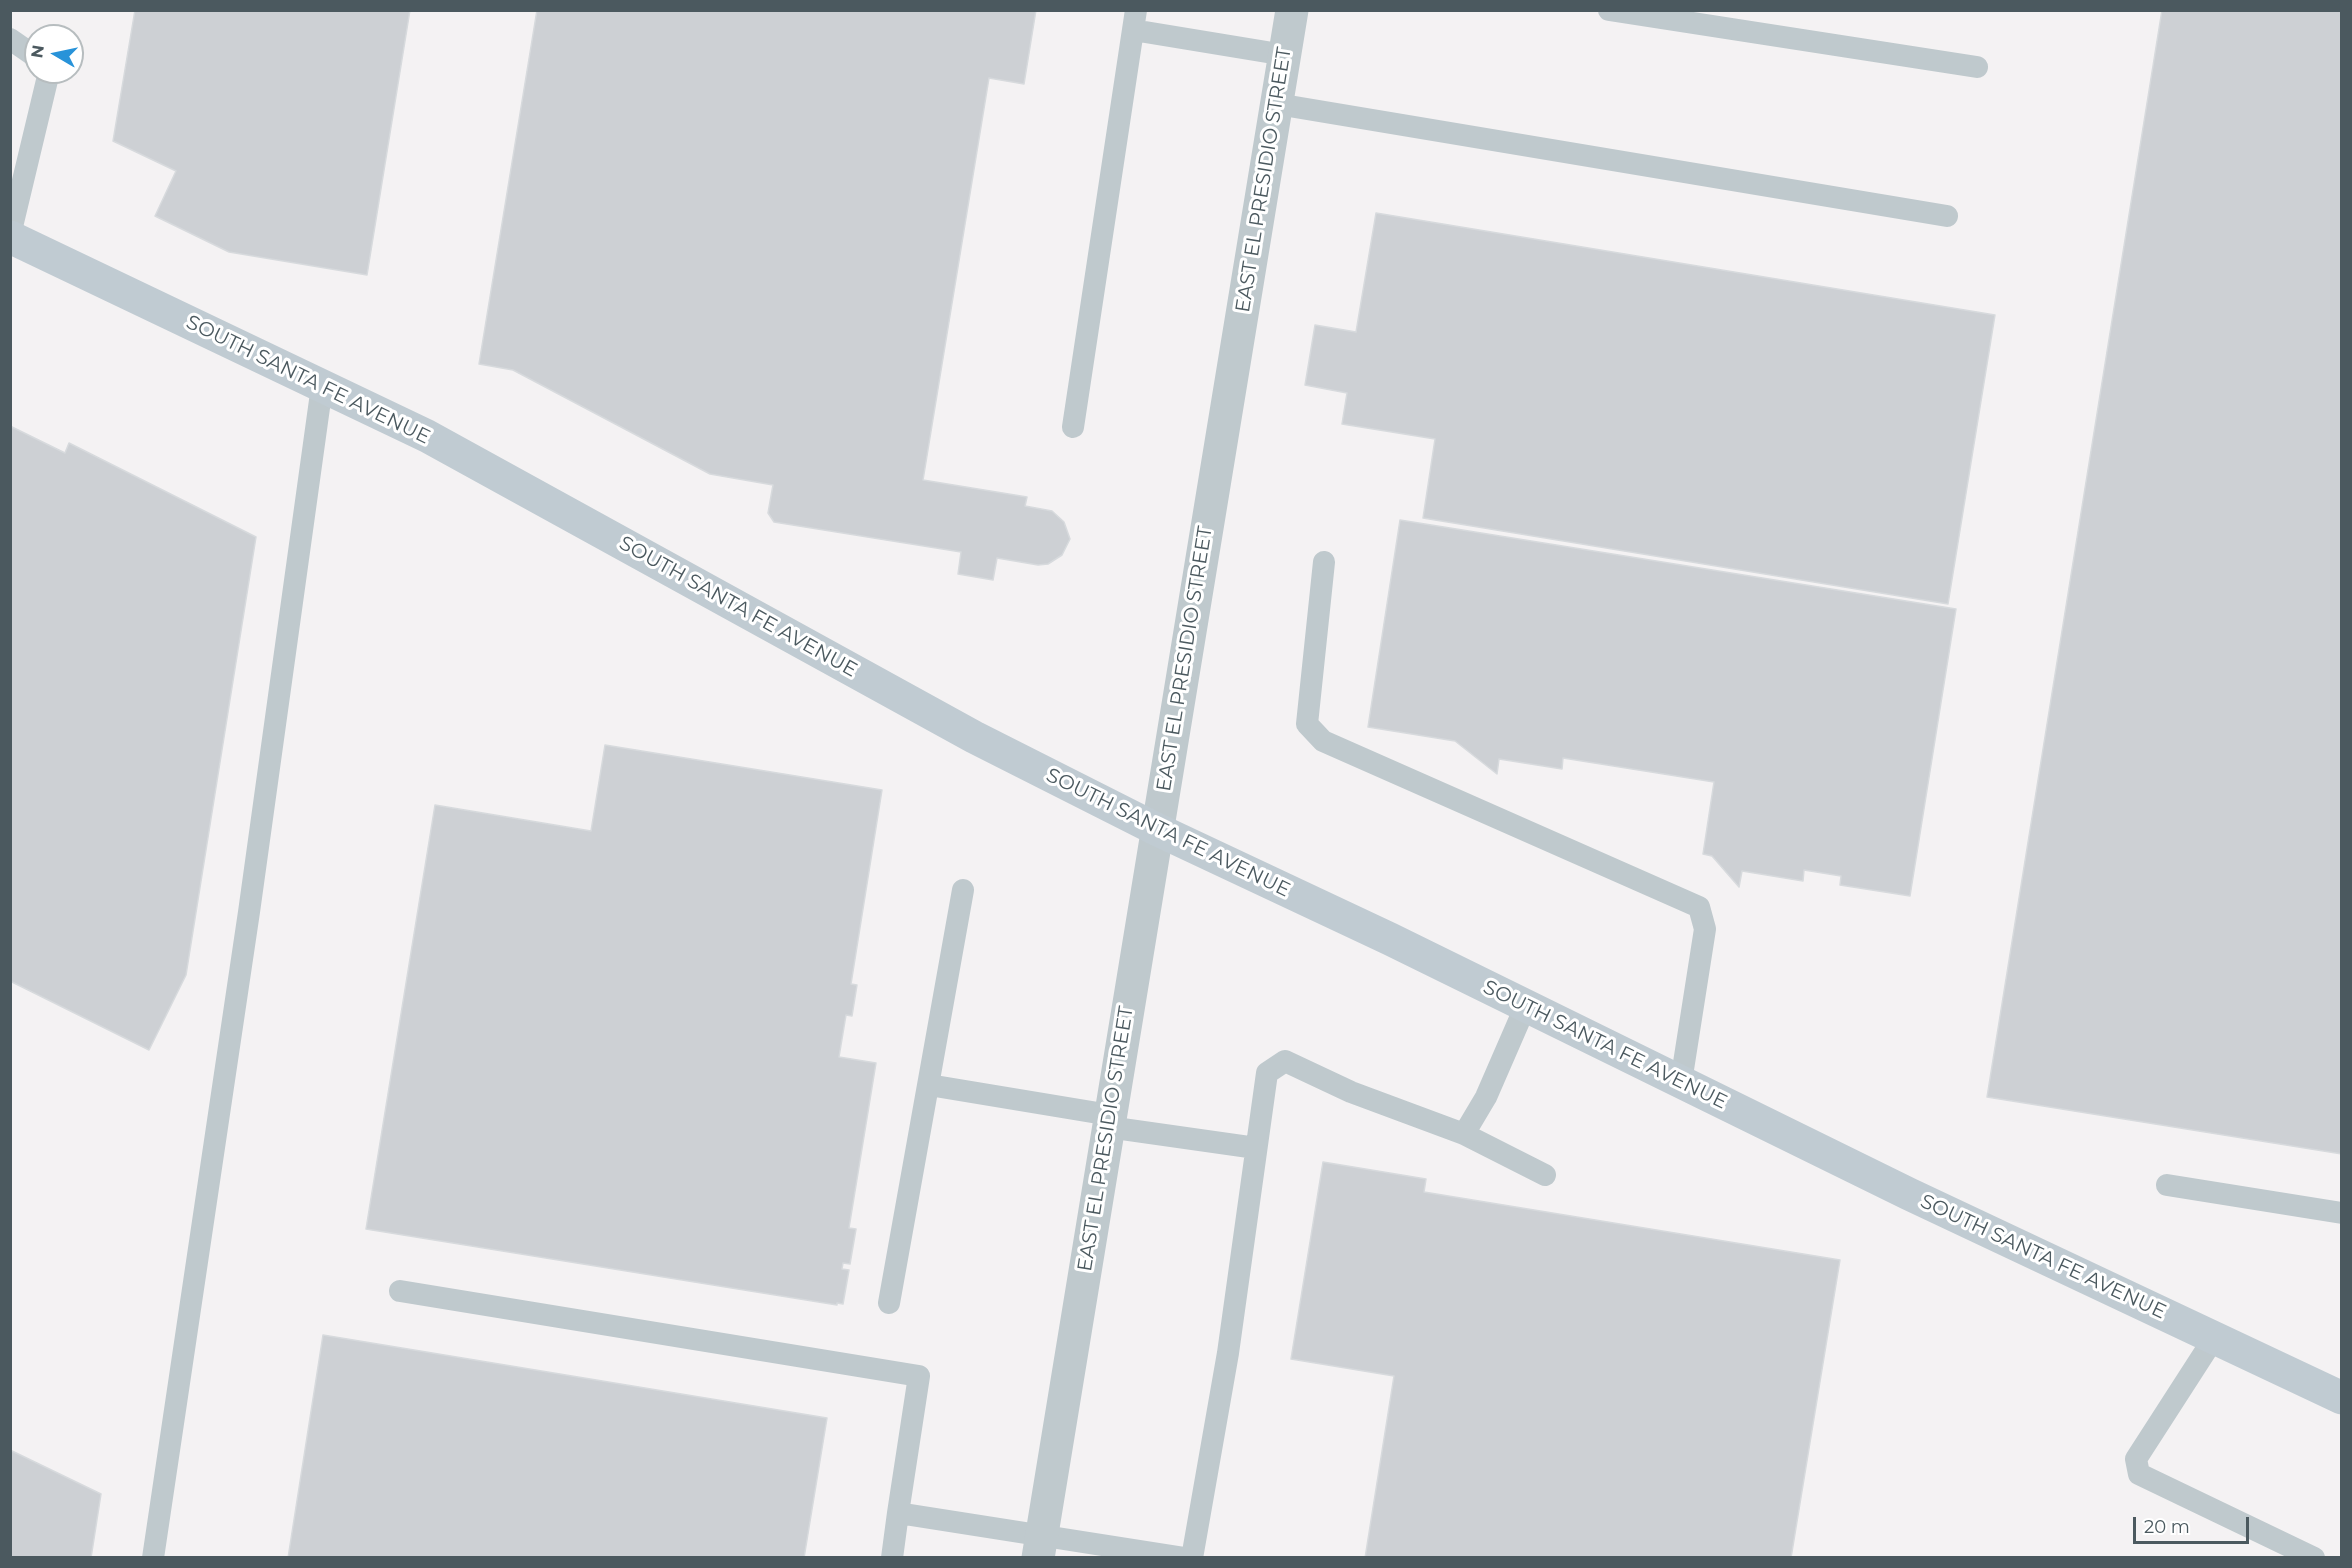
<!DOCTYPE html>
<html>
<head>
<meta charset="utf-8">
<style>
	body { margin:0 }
	#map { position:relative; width:2352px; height:1568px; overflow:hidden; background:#f4f2f3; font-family:Montserrat,sans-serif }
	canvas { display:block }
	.frame { position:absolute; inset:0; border:12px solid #4b595f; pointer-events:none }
	.north { position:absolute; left:24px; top:24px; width:60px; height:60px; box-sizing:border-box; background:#fff; border:2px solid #b7bdbf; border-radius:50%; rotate:279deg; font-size:16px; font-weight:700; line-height:24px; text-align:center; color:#4b595f }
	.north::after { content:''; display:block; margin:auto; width:21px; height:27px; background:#2893d9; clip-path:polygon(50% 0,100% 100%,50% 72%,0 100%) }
	.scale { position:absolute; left:2133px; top:1517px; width:116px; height:27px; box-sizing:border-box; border:3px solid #4b595f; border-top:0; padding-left:8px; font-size:18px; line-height:21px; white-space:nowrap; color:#4b595f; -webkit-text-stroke:4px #fff; paint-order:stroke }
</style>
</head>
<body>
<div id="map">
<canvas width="2352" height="1568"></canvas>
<div class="frame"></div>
<div class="north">N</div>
<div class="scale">20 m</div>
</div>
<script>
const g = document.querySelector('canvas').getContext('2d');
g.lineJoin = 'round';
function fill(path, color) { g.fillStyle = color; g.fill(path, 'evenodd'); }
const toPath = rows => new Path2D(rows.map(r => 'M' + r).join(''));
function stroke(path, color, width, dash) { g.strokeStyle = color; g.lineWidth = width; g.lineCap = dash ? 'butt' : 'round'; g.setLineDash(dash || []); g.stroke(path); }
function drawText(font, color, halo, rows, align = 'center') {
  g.font = font + ' Montserrat,sans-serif'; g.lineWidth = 6; g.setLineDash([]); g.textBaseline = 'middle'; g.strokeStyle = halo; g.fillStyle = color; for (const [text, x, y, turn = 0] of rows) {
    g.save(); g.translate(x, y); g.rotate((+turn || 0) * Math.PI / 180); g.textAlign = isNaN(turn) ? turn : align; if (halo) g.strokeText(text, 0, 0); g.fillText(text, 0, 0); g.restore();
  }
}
const building = toPath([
	[135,10,410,10,367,275,229,252,155,216,176,171,113,141,135,10],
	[537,10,1036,10,1024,84,989,78,923,480,1027,497,1025,506,1052,511,1064,522,1070,539,1062,555,1048,564,1038,565,997,558,993,580,958,574,961,552,774,522,768,513,773,485,710,474,513,370,479,364,537,10],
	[2162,10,2342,10,2342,1154,1987,1097,2162,10],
	[1376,213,1995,315,1948,604,1423,518,1435,439,1342,424,1347,393,1305,385,1315,325,1356,332,1376,213],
	[10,426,65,453,69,443,256,537,186,975,149,1050,10,981,10,426],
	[1400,520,1956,609,1910,896,1840,885,1841,876,1804,870,1803,881,1742,871,1739,887,1712,856,1703,854,1714,782,1563,758,1562,769,1499,759,1497,774,1455,741,1368,727,1400,520],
	[605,745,882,790,851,984,857,985,852,1016,846,1015,839,1057,876,1063,849,1228,856,1229,850,1264,843,1263,842,1269,849,1270,843,1304,837,1303,837,1305,366,1229,435,805,591,831,605,745],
	[1323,1162,1426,1179,1424,1192,1840,1260,1791,1558,1365,1558,1394,1376,1291,1359,1323,1162],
	[323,1335,827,1418,804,1558,288,1558,323,1335],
	[10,1450,101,1494,91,1558,10,1558,10,1450]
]);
fill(building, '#cdd0d4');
stroke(building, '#d7dadd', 1.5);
stroke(toPath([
	[1609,10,1977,67],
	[1133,30,1285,55],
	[10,39,36,57],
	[1277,104,1947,216],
	[10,235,49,72],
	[1073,427,1136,10],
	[1324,562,1307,724,1323,741,1699,907,1705,929,1681,1082],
	[929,1085,1110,1115],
	[1108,1127,1256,1148],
	[1464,1134,1486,1097,1526,1005],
	[2167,1185,2342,1213],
	[400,1291,919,1376,898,1513,1185,1558],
	[889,1303,963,890],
	[2214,1338,2136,1459,2139,1474,2314,1558],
	[153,1558,249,912,322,386],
	[892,1558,898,1513],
	[1192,1558,1228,1353,1267,1073,1285,1061,1351,1092,1464,1134,1545,1175]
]), '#bfc9cd', 22);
stroke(toPath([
	[1038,1558,1292,10]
]), '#bfc9cd', 33);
stroke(toPath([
	[10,237,427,436,974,737,1156,829,1390,939,1909,1194,2342,1398]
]), '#c0cbd2', 33);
drawText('20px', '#4b595f', '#fff', [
	["EAST EL PRESIDIO STREET",1264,180,-81],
	["SOUTH SANTA FE AVENUE",308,380,26],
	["SOUTH SANTA FE AVENUE",738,607,29],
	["EAST EL PRESIDIO STREET",1185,659,-81],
	["SOUTH SANTA FE AVENUE",1168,833,26],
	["SOUTH SANTA FE AVENUE",1605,1045,26],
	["EAST EL PRESIDIO STREET",1106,1139,-81],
	["SOUTH SANTA FE AVENUE",2043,1257,25]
]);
</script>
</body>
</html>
